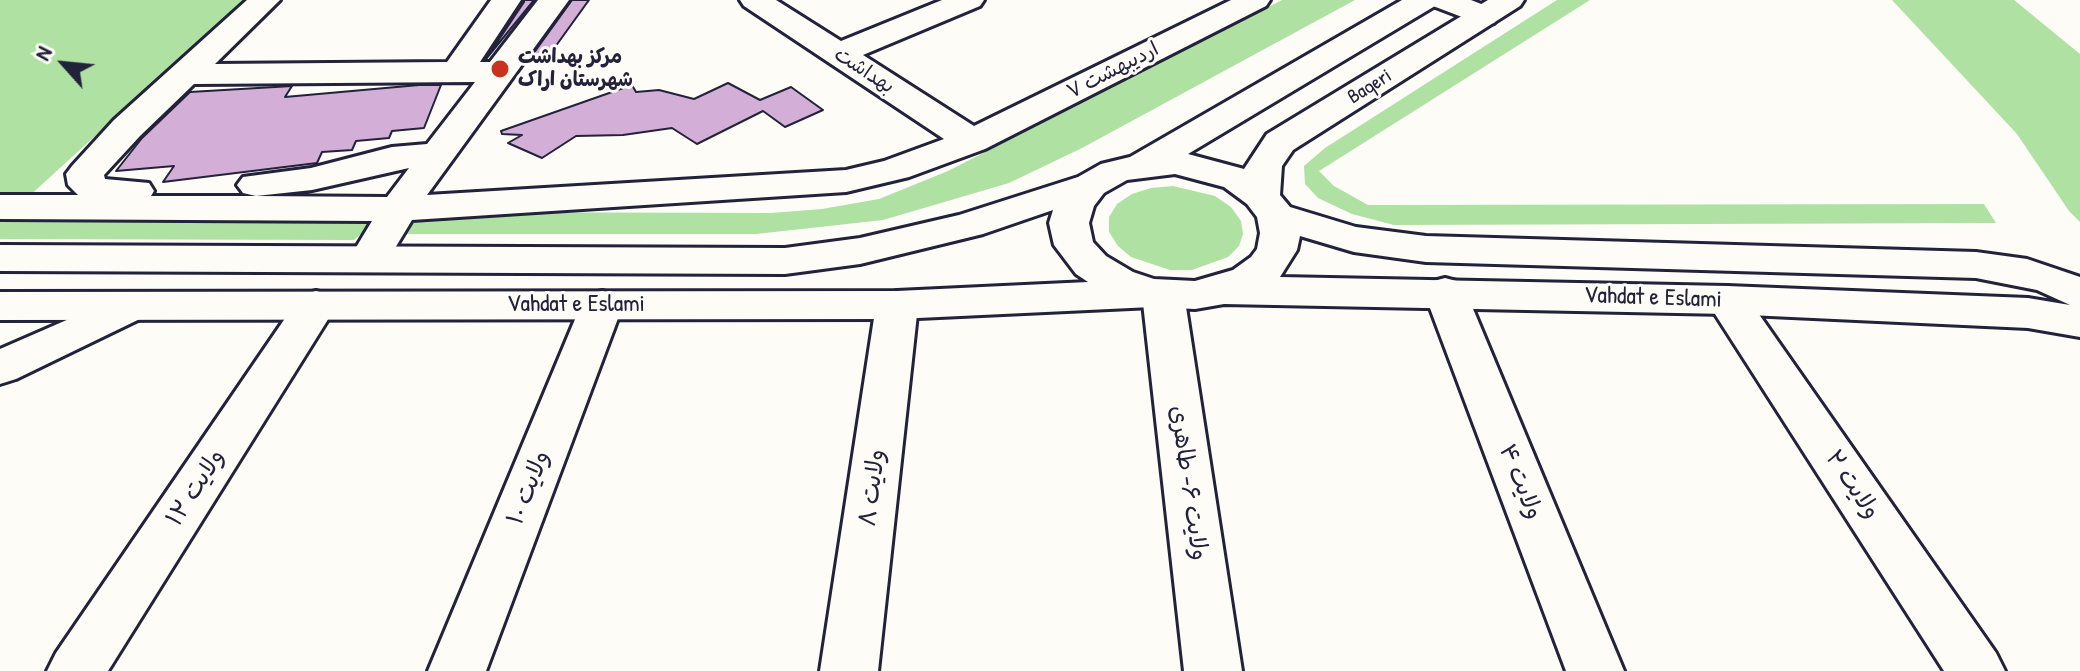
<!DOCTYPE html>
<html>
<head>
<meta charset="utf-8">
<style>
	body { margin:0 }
	#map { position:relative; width:2080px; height:671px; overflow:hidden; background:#fdfcf7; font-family:"Patrick Hand",sans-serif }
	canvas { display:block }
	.north { position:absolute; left:24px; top:24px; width:80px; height:80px; -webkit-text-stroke:6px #fdfcf7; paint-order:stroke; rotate:297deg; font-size:22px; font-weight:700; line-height:32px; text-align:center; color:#22223b }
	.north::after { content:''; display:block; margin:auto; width:28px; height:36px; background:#22223b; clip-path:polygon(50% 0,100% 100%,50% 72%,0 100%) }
</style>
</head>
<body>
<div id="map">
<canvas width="2080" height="671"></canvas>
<div class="north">N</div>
</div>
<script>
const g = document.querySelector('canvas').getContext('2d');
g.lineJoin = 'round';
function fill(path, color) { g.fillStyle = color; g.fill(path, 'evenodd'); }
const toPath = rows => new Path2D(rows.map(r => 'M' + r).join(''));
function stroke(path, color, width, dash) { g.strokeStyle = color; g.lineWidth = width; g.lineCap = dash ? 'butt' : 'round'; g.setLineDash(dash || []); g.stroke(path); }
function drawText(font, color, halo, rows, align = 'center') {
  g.font = font + ' "Patrick Hand","Playpen Sans Arabic",sans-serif'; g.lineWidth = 6; g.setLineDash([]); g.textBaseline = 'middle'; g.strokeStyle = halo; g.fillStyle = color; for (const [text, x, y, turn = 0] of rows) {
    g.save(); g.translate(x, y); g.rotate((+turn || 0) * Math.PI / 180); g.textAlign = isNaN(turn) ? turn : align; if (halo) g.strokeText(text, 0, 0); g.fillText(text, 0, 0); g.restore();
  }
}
fill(toPath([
	[0,0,244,0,26,199,0,199],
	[1282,0,1355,0,1082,148,1009,183,883,220,756,234,406,234,414,212,771,213,822,209,879,199,948,171],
	[1557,0,1590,0,1319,171,1334,186,1368,205,1984,204,1996,223,1394,225,1352,214,1318,198,1305,184,1304,166,1325,148],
	[1892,0,2014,0,2080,54,2080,222,2069,211,2017,134],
	[1173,186,1215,196,1231,207,1241,221,1243,234,1239,246,1228,257,1192,270,1170,270,1131,257,1118,246,1109,232,1109,217,1117,204,1132,194,1151,188],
	[0,216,380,218,354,240,0,239]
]), '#aee1a2');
const building = toPath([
	[524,0,534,0,486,59,524,2,524,0],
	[572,0,589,0,545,61,528,61,572,0],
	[728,83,760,100,791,87,823,110,785,127,763,111,697,144,672,128,623,135,576,136,542,158,508,143,522,135,502,134,501,131,632,85,636,92,659,90,694,99,728,83],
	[419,85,441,85,424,128,392,131,389,138,356,141,352,150,322,152,317,163,163,182,174,166,116,171,142,138,190,92,292,86,285,97,419,85]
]);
fill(building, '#d3aed7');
stroke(building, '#22223b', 2);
const minor = toPath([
	[247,0,280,0,215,64,447,62,491,0,521,0,480,62,490,62,538,0,569,0,427,195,846,170,884,161,944,139,744,6,740,0,776,0,841,41,942,0,984,0,980,6,863,55,974,126,1231,0,1270,0,1266,6,985,149,909,177,846,192,412,220,383,268,369,272,355,268,349,259,372,221,0,219,0,195,78,195,68,185,66,174,72,166,114,120,247,0],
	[475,82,427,144,392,147,311,168,243,177,237,185,243,193,256,196,151,196,154,191,149,183,105,179,104,175,140,136,194,84,475,82],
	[409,168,387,197,256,196,312,190,409,168],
	[1429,0,1471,0,1494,9,1499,16,1494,23,1483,25,1433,6,1429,0],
	[1445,278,1460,282,1466,292,1624,671,1566,671,1424,292,1430,282,1445,278],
	[1163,280,1178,284,1184,294,1242,671,1184,671,1142,294,1148,284,1163,280],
	[1727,286,1742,290,1996,653,2005,671,1944,671,1706,300,1712,290,1727,286],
	[316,291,331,295,337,305,108,671,47,671,56,653,301,295,316,291],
	[602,291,617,295,623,305,486,671,428,671,581,305,587,295,602,291],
	[897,291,912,295,918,305,878,671,820,671,876,305,882,295,897,291],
	[131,292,146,296,152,306,146,316,16,379,0,384,0,349,131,292]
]);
const major = toPath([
	[1402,0,1439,0,1435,6,1188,154,1244,169,1267,134,1488,0,1524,0,1520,6,1293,150,1282,166,1280,195,1290,207,1356,227,1426,236,1976,252,2027,259,2080,277,2080,337,2028,328,1727,314,1224,304,1195,309,1152,307,897,319,0,320,0,292,897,291,1088,282,1076,274,1054,245,1049,223,1053,210,983,234,860,264,785,274,0,271,0,245,785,248,860,238,959,215,1078,177,1101,164,1130,157,1402,0],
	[1175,174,1224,187,1247,204,1257,217,1260,233,1257,249,1251,257,1233,270,1195,281,1154,279,1133,272,1106,256,1093,242,1089,223,1094,206,1104,193,1127,180,1175,174],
	[1300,236,1354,252,1426,262,1976,278,2037,290,2070,305,2028,298,1727,286,1280,277,1297,250,1300,236]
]);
stroke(minor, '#22223b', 6);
stroke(major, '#22223b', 6);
fill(minor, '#fdfcf7');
fill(major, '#fdfcf7');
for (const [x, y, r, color] of [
	[500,69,10,"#c8321e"]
]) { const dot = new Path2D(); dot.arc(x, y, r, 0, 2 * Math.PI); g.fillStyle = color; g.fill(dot); stroke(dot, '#fdfcf7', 3); }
drawText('bold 20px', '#22223b', '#fdfcf7', [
	["مرکز بهداشت",518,58],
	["شهرستان اراک",518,81]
], 'left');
drawText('20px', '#22223b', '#fdfcf7', [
	["بهداشت",864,71,33],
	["اردیبهشت ۷",1113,71,-27],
	["Baqeri",1370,87,-32]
]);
drawText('24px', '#22223b', '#fdfcf7', [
	["Vahdat e Eslami",1653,298,2],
	["Vahdat e Eslami",576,305],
	["ولایت ۴",1520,482,68],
	["ولایت ۶- طاهری",1188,483,82],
	["ولایت ۲",1852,485,56],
	["ولایت ۱۲",196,488,-57],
	["ولایت ۱۰",529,488,-68],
	["ولایت ۸",873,488,-83]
]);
</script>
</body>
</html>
